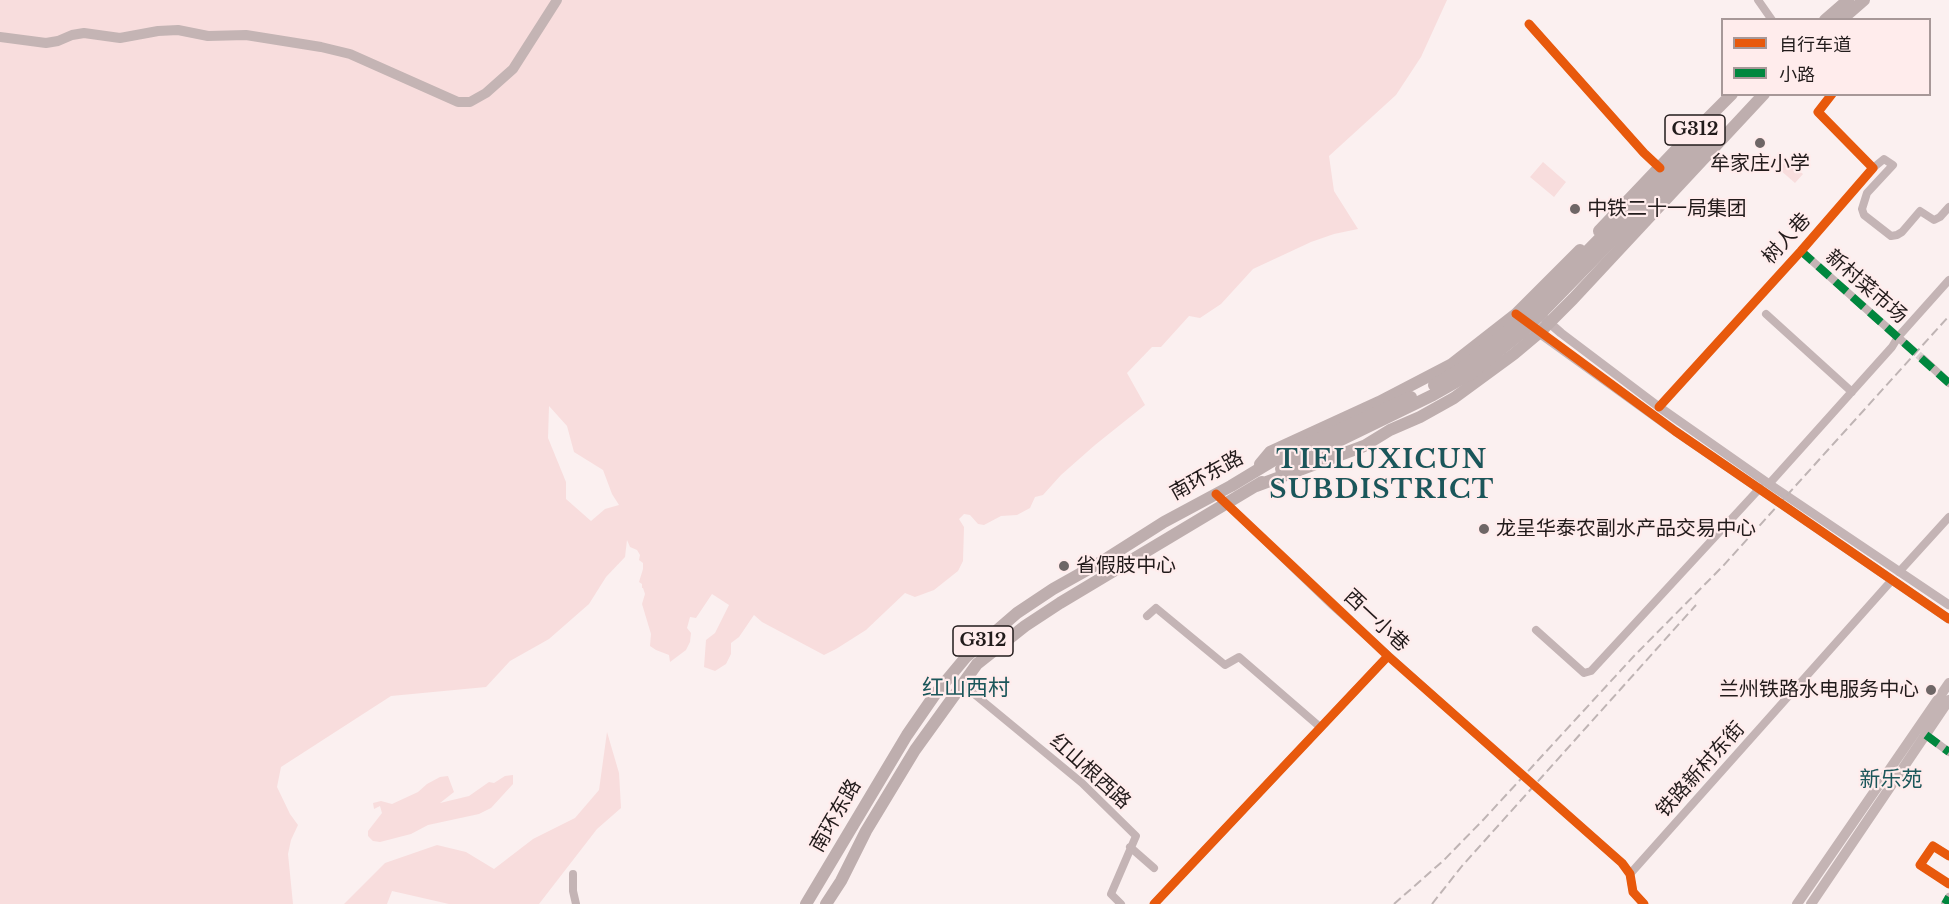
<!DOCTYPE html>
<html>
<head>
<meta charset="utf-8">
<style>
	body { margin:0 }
	#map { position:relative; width:1949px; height:904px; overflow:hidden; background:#fbf0f0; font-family:"Libre Baskerville","Noto Sans SC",serif }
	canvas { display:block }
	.legend { position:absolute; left:1721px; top:18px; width:210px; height:78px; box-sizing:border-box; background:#ffecec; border:2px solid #a79898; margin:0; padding:8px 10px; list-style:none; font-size:18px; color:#221b1b }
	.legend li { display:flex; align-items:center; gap:12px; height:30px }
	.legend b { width:30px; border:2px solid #a79898 }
</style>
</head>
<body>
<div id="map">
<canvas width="1949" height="904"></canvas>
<ul class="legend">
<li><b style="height:8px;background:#e8590c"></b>自行车道</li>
<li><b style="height:8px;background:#00873e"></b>小路</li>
</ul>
</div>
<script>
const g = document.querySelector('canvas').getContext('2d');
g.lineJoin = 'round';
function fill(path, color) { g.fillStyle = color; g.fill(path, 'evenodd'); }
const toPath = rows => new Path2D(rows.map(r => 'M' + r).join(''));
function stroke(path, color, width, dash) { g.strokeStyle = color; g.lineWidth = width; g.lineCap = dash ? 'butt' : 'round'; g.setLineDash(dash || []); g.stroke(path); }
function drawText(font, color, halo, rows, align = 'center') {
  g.font = font + ' "Libre Baskerville","Noto Sans SC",serif'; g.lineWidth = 4.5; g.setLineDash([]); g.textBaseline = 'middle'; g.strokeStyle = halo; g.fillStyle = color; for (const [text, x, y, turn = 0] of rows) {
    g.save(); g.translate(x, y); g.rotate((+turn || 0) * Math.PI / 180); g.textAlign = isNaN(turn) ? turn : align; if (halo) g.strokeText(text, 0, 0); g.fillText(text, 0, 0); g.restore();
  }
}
fill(toPath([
	[0,0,1447,0,1421,57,1396,95,1329,156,1334,191,1358,229,1334,234,1311,242,1253,269,1221,304,1200,318,1189,316,1161,347,1152,347,1127,373,1145,405,1095,445,1061,475,1043,495,1035,497,1030,508,1017,515,1001,516,984,525,978,524,970,515,964,514,959,519,964,527,963,561,958,571,934,590,915,597,905,593,866,630,836,649,824,655,762,622,754,615,739,637,731,643,731,654,726,664,715,671,704,667,706,640,715,633,729,605,712,594,696,618,690,617,687,628,691,633,690,642,686,650,670,662,669,655,656,650,650,646,651,634,642,604,645,594,643,588,642,588,642,584,639,582,643,569,643,563,639,560,640,555,637,550,630,547,627,540,625,557,606,577,589,604,549,639,510,661,486,687,391,696,281,767,277,787,290,814,298,825,291,840,288,854,293,904,0,904],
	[549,406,567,426,574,452,603,470,612,494,619,505,605,509,591,521,566,499,566,482,548,438],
	[1787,160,1803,174,1795,183,1779,169],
	[1543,162,1566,182,1554,197,1530,177],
	[607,732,619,773,621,808,597,829,539,904,449,904,392,891,387,904,344,904,385,863,437,845,466,852,494,869,533,839,575,818,599,790],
	[513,775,513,784,491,808,479,814,428,825,411,834,380,842,373,841,368,836,368,831,382,813,380,806,374,809,373,803,381,801,392,804,418,792,427,784,440,777,448,776,454,792,440,803,469,796,489,782,494,783,505,776]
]), '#f8dddd');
stroke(toPath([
	[1909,347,1923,359],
	[1516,770,1544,794]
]), '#dad0d0', 8, [8, 4]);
stroke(toPath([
	[1758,0,1772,20],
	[1529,24,1644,153,1660,168],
	[1873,168,1884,159,1893,165,1867,193,1862,209,1864,215,1891,236,1897,235,1902,232,1920,211,1934,220,1940,217,1949,207],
	[1801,251,1909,347],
	[1766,314,1852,392],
	[1923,359,1949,383],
	[1659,407,1801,251,1873,168,1818,112,1832,94],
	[1769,484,1892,347,1898,337,1949,280],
	[1224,501,1333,606,1516,770],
	[1899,572,1949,517],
	[1147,616,1156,608,1225,665,1239,657,1320,727],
	[1536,630,1584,673,1591,671,1760,488],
	[962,684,1082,783,1136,836,1111,894,1121,904],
	[1926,735,1949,752],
	[1544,794,1622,863,1630,874,1633,892,1644,904],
	[1130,847,1154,868],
	[1949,856,1933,846,1920,865,1949,884],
	[573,874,573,891,576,904],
	[1630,874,1892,580],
	[1154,904,1388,656],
	[1945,904,1949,897]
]), '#c4b4b5', 8);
stroke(toPath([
	[1545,319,1561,333,1659,407,1769,484,1949,605],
	[1535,330,1675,431,1949,619]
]), '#c4b4b5', 9);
stroke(toPath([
	[0,37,46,43,58,41,72,35,84,33,120,38,158,31,178,30,208,36,246,35,321,47,350,54,458,102,470,102,486,93,513,69,557,0],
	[1797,904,1949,683],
	[1811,904,1949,700]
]), '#c4b4b4', 10);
stroke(toPath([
	[1825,20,1848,0],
	[1841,20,1864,0],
	[1599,231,1676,150,1732,94],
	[1260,464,1270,452,1379,402,1452,364,1516,314,1580,250],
	[1256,486,1364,446,1390,430,1420,417,1454,398,1514,354,1539,333,1573,299,1764,94],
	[806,904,907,735,936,693,966,657,1017,613,1053,589,1101,562,1164,522,1231,486,1279,457],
	[826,904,841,881,866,831,915,750,977,664,1025,626,1060,603,1262,482]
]), '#beaeae', 12);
stroke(toPath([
	[1394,904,1444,860,1484,819,1634,656,1723,566,1949,316],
	[1432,904,1462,866,1696,605]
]), '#bfb4b4', 2, [9, 4.5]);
stroke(toPath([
	[1434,385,1465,366,1515,325,1704,132],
	[1279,457,1411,397],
	[1281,469,1433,395,1470,374,1524,331,1707,143]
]), '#beaeae', 12);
stroke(toPath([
	[1801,251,1949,383],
	[1926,735,1949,752],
	[1945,904,1949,897]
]), '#00873e', 8, [15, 8]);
stroke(toPath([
	[1529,24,1644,153,1660,168],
	[1516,314,1675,431,1949,619],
	[1659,407,1801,251,1873,168,1818,112,1832,94],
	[1216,494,1388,656,1622,863,1630,874,1633,892,1644,904],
	[1949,856,1933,846,1920,865,1949,884],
	[1154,904,1388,656]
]), '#e8590c', 9);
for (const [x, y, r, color] of [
	[1760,143,6,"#6e6666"],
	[1575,209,6,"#6e6666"],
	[1484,529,6,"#6e6666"],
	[1064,566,6,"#6e6666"],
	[1931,690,6,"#6e6666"]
]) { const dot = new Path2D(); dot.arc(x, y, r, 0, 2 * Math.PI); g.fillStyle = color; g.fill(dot); stroke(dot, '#ffecec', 2); }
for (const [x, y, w] of [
	[1695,130,60],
	[983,641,60]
]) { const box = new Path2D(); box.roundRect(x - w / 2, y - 15, w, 30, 4.5); g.fillStyle = '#ffecec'; g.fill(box); stroke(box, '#221b1b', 1.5); }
drawText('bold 18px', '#221b1b', null, [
	["G312",1695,130],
	["G312",983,641]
]);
drawText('20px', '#221b1b', '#ffecec', [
	["牟家庄小学",1760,164,"center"],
	["中铁二十一局集团",1587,209],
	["龙呈华泰农副水产品交易中心",1496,529],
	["省假肢中心",1076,566],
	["兰州铁路水电服务中心",1919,690,"right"]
], 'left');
drawText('20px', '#221b1b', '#ffecec', [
	["树人巷",1787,239,-48],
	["新村菜市场",1866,287,41],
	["南环东路",1207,476,-29],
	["西一小巷",1376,621,43],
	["铁路新村东街",1701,770,-48],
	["红山根西路",1090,772,42],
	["南环东路",836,816,-60]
]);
drawText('21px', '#1b565a', '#ffecec', [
	["新乐苑",1891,780]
]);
drawText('22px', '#1b565a', '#ffecec', [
	["红山西村",966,689]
]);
g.letterSpacing = '1.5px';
drawText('bold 26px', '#1b565a', '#ffecec', [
	["TIELUXICUN",1382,461],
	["SUBDISTRICT",1382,491]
]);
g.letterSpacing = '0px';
</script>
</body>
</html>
